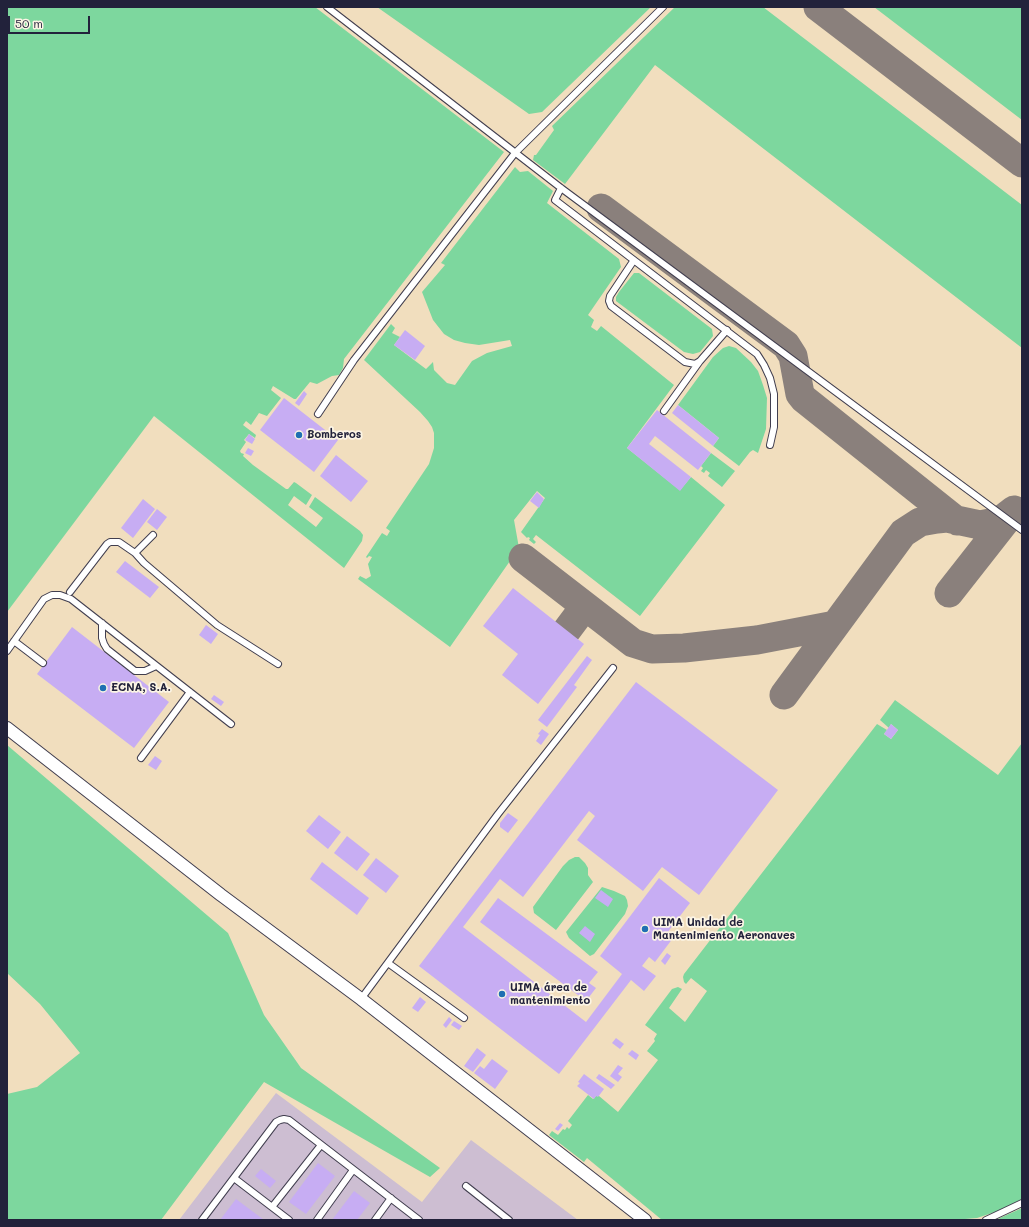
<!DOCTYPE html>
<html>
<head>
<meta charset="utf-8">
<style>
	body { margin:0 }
	#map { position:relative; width:1029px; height:1227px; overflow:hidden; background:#f1debe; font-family:Mali,sans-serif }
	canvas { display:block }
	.frame { position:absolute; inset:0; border:8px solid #22223b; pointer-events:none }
	.scale { position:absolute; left:8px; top:16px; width:82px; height:18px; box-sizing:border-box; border:2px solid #22223b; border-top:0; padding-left:5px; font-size:12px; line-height:14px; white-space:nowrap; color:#22223b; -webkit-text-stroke:3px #fcf5e5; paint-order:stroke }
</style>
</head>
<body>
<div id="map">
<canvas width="1029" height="1227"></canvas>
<div class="frame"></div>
<div class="scale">50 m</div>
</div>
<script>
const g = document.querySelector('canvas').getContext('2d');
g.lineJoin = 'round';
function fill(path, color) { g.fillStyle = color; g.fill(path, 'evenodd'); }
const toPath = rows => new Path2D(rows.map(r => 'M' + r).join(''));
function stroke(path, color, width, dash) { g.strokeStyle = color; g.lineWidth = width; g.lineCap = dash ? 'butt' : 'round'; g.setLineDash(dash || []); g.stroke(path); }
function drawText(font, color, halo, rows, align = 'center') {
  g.font = font + ' Mali,sans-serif'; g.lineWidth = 3.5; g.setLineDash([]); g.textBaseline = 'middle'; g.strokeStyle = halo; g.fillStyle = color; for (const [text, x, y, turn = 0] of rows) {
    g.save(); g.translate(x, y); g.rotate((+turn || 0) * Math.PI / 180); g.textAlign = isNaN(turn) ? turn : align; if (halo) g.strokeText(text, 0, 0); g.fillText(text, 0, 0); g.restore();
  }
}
fill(toPath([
	[276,1093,422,1202,471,1140,578,1220,179,1220]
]), '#cdbed2');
fill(toPath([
	[7,7,315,7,504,152,344,359,343,368,339,375,332,376,317,384,310,382,296,399,294,399,273,386,271,390,281,398,267,416,259,413,251,425,246,421,243,425,256,435,255,438,249,434,244,440,246,442,240,451,241,453,244,454,243,456,253,465,286,489,288,489,294,482,296,483,312,495,306,505,294,496,288,505,316,527,323,518,309,507,315,497,360,531,363,535,362,541,344,568,154,416,7,612],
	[377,7,651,7,542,112,529,114],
	[675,7,763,7,1022,205,1022,348,655,65,565,184,533,160,534,155,536,155,554,130,552,126],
	[874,7,1022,7,1022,120],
	[515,167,520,172,528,171,553,191,547,203,619,259,621,267,588,315,594,320,591,327,597,331,601,326,674,385,627,448,680,490,691,477,725,505,640,616,536,535,533,539,536,542,534,544,529,540,530,538,528,537,527,538,521,532,545,498,537,491,514,520,519,548,450,647,358,579,360,576,366,579,371,576,368,564,372,557,369,556,367,558,366,557,382,533,387,536,390,531,386,528,429,464,434,448,434,433,432,427,428,421,420,412,364,360,391,324,395,328,392,333,400,337,394,345,426,369,433,362,434,370,447,383,455,385,472,361,487,353,512,346,510,340,479,345,465,343,454,340,444,334,433,320,422,292,445,265,441,263],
	[634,273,639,273,712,329,713,336,700,352,693,354,684,352,616,301,616,297,619,292],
	[729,346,736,348,751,362,758,371,763,385,767,398,766,429,758,453,753,450,750,452,739,466,713,446,719,438,678,405,713,357,723,348],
	[711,453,735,471,722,487,708,476,710,473,706,470,704,473,701,471,703,468,701,466],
	[895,700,998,775,1022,743,1022,1199,998,1211,977,1218,953,1220,662,1220,587,1158,584,1162,549,1135,552,1131,558,1135,563,1129,565,1130,567,1127,569,1129,572,1125,568,1121,588,1095,593,1099,596,1096,599,1096,618,1112,658,1060,647,1051,655,1041,654,1039,657,1034,645,1025,672,989,678,987,682,989,669,1008,685,1022,707,991,691,978,686,984,684,982,683,977,684,974,877,724,887,730,884,734,891,739,898,730,891,724,889,728,880,720],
	[7,745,228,933,264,1015,301,1068,440,1168,430,1177,264,1082,161,1220,7,1220,7,1094,37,1087,80,1053,40,1004,7,973],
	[575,857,579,857,585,863,588,868,588,875,593,882,556,930,534,913,533,907,563,866,569,860],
	[602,887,614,891,625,896,627,900,628,906,625,914,594,954,590,956,569,938,566,932],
	[1022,1208,1022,1220,996,1220,1000,1218]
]), '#7dd79e');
stroke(toPath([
	[818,7,1022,163],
	[601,208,786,345,793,356,800,394,804,399,957,521],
	[523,558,633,643,652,649,684,648,757,640,835,625],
	[949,593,1011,514],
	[567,630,585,606],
	[784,695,903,533,920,522,937,519,947,518,980,525,990,523,1001,520,1014,510]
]), '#8a807c', 29);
fill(toPath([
	[405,330,425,346,415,360,394,345],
	[304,391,307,394,299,406,295,403],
	[284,398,338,440,314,472,260,430],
	[678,405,719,438,713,446,672,413],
	[657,410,711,453,698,470,655,436,649,444,691,477,680,491,627,448],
	[249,434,255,439,252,444,245,440],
	[248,448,254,451,251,456,245,453],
	[336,455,368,481,351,502,320,476],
	[537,492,544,499,539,508,530,501],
	[143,499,155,509,133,538,121,528],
	[157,509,167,517,157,530,147,522],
	[125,561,159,587,150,598,116,572],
	[513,588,584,644,538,704,502,675,518,654,483,626],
	[206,625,218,634,211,644,199,635],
	[72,627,169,702,134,748,37,674],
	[587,656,592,660,574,685,577,687,547,727,538,720],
	[636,682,778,790,699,895,662,867,643,891,577,840,595,816,589,811,523,897,500,879,463,927,586,1022,622,974,600,956,659,878,690,903,667,933,673,938,655,962,649,957,642,966,656,976,644,991,631,980,559,1074,419,966],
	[214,695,224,702,221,706,211,699],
	[891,724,898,730,891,739,884,734],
	[542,729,549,734,541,745,536,741,540,735,538,734],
	[155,756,162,761,156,770,148,765],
	[508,813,518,820,508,833,500,827,500,823],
	[319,815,341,832,328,849,306,831],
	[347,836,370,854,357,871,334,853],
	[376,858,399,876,386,893,363,875],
	[322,862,369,898,357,915,310,879],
	[601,890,613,899,608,907,595,898],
	[498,898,598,972,589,983,596,988,586,1001,480,922],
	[585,926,595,934,590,942,579,933],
	[667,953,671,956,665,965,661,961],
	[420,997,426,1002,418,1012,412,1008],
	[449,1017,452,1020,446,1028,443,1025],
	[454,1021,462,1026,459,1030,451,1025],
	[616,1038,624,1044,620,1049,612,1043],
	[477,1048,486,1055,473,1072,464,1066],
	[632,1050,639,1055,636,1060,628,1054],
	[492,1059,508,1071,495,1089,474,1073,480,1066,484,1069],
	[618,1065,623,1068,618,1074,622,1077,618,1082,610,1076],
	[584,1074,604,1089,598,1097,596,1096,594,1099,577,1086,580,1083,578,1082],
	[599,1074,615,1085,611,1089,596,1078],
	[560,1123,563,1125,558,1131,555,1129],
	[318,1163,335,1176,306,1214,289,1202],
	[261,1169,276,1181,270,1188,255,1176],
	[354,1191,370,1203,357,1220,332,1220],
	[236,1199,264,1220,220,1220]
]), '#c7adf3');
const lane = toPath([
	[327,7,561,188,1022,530],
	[561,188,555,200,757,354,764,365,770,378,774,394,774,427,770,445],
	[634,260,610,296,609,301,611,306,685,362,695,364,700,361],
	[664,411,700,361,727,330],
	[318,414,354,360,515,153,663,7],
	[135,553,144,563,217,625,278,664],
	[70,592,107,544,110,542,119,542,135,553,153,535],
	[102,623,102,638,104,644,107,649,135,671,145,671,156,666],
	[14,641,43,663],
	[7,651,44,599,52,595,60,595,71,599,231,724],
	[141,758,190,692],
	[388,963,464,1018],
	[361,999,498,814,613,668],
	[234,1178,289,1220],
	[466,1186,509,1220],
	[272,1207,321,1145],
	[202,1220,276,1122,280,1120,284,1119,289,1120,419,1220],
	[317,1220,353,1170],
	[375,1220,391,1198],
	[986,1220,1022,1203]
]);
const street = toPath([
	[7,728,221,895,361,999,645,1220]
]);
stroke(lane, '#413e4f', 8);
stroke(street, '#413e4f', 14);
stroke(lane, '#fff', 6);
stroke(street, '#fff', 12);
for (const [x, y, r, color] of [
	[299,435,4,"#1f6fb2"],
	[103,688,4,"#1f6fb2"],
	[645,929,4,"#1f6fb2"],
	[502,994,4,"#1f6fb2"]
]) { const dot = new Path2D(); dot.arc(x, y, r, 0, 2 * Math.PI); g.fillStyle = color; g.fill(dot); stroke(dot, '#fcf5e5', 1.5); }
drawText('bold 11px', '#22223b', '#fcf5e5', [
	["Bomberos",307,435],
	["ECNA, S.A.",111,688],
	["UIMA Unidad de",653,923],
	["Mantenimiento Aeronaves",653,936],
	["UIMA área de",510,988],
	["mantenimiento",510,1001]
], 'left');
</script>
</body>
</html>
